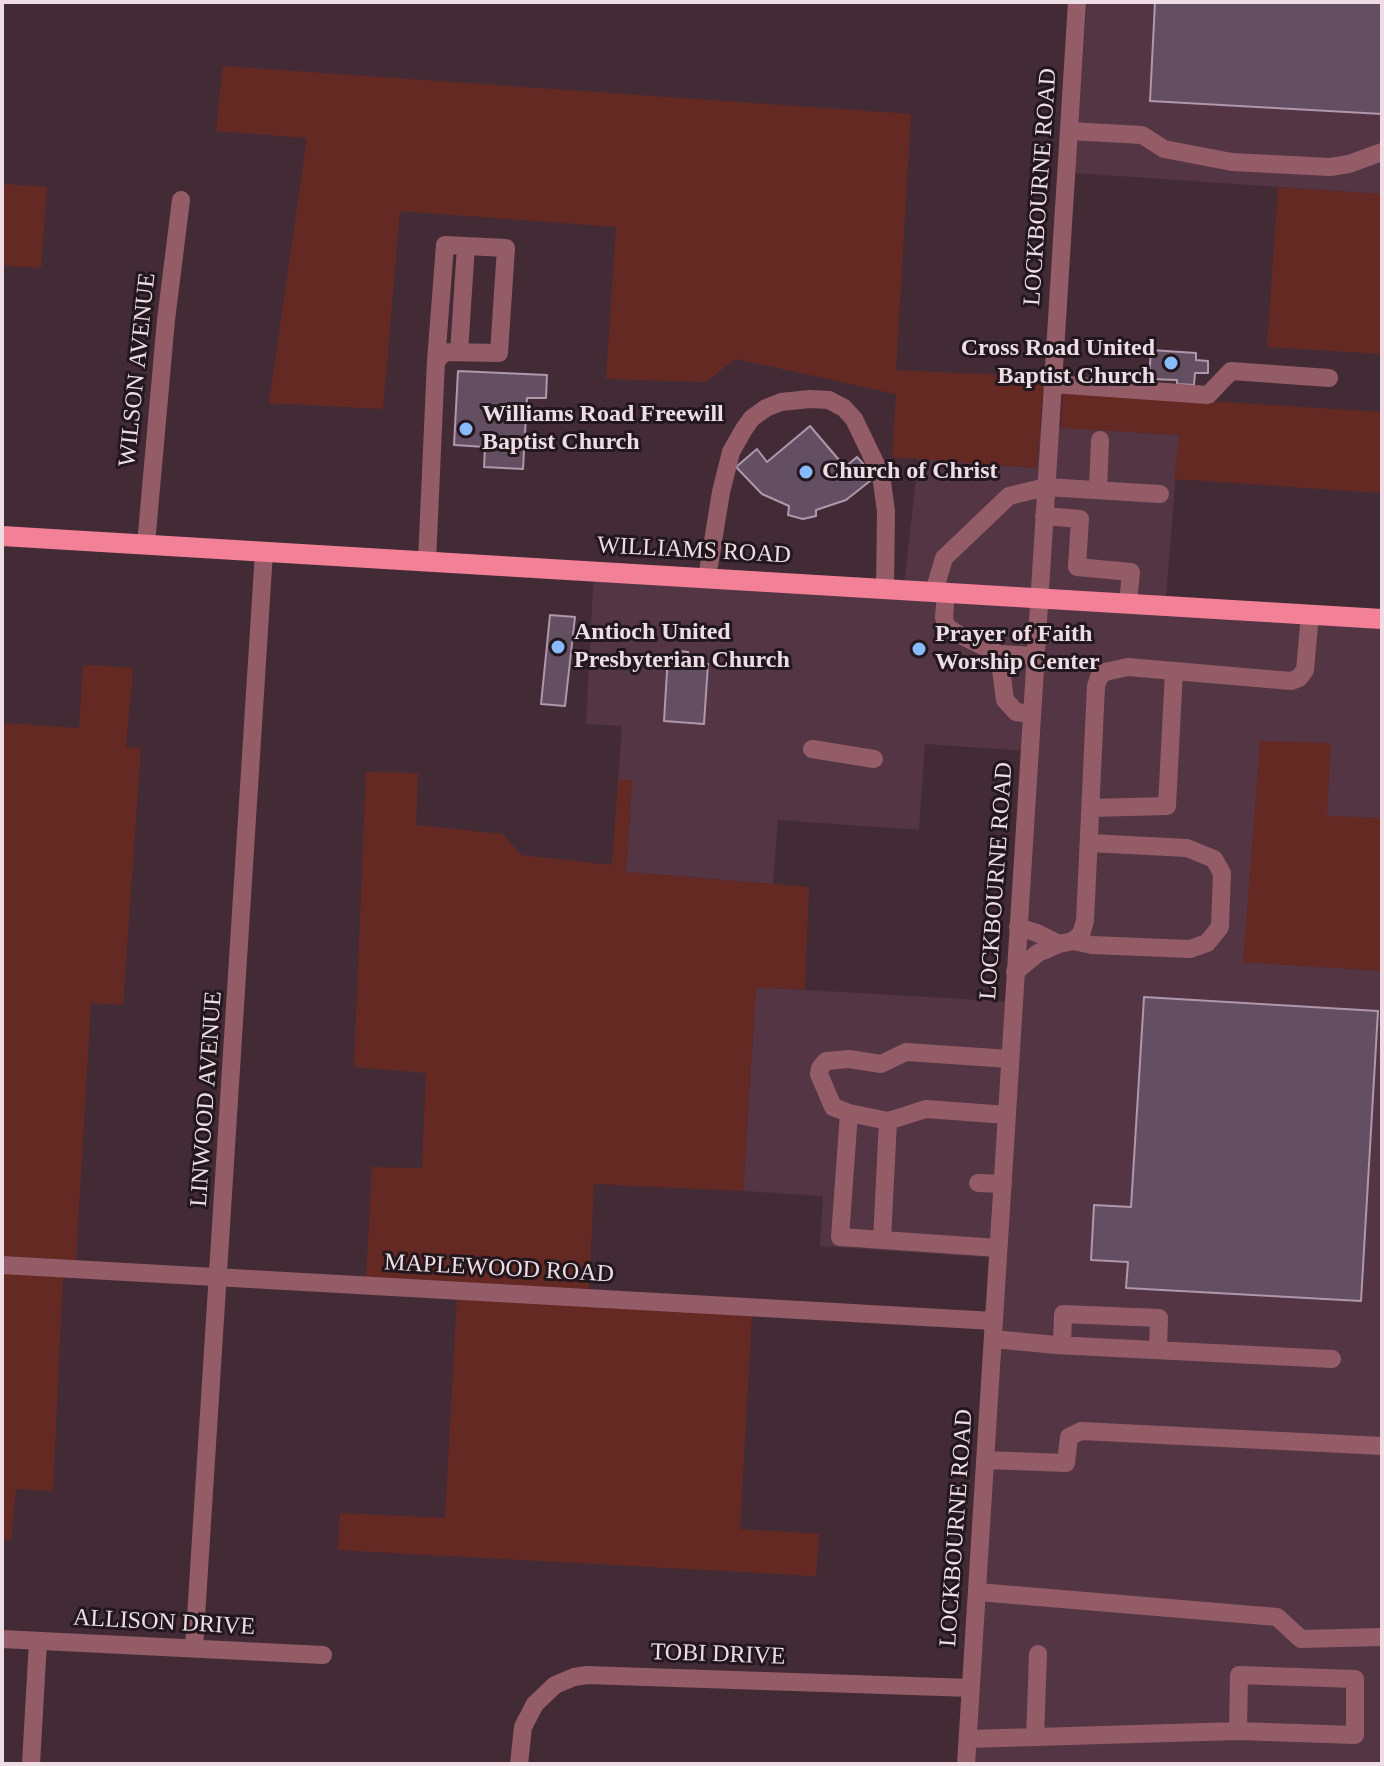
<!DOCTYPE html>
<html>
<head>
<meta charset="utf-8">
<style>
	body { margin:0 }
	#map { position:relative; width:1384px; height:1766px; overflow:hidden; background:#432b36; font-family:"Times New Roman",serif }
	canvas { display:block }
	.frame { position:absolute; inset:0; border:4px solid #eedde5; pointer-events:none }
</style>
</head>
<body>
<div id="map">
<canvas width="1384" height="1766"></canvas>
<div class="frame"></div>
</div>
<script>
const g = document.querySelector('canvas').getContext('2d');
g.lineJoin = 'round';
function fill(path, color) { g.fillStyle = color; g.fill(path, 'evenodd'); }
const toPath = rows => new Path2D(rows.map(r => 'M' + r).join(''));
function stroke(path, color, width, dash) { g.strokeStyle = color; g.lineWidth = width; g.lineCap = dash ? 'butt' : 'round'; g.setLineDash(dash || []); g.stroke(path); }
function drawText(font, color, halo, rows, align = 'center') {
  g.font = font + ' "Times New Roman",serif'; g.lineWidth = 6; g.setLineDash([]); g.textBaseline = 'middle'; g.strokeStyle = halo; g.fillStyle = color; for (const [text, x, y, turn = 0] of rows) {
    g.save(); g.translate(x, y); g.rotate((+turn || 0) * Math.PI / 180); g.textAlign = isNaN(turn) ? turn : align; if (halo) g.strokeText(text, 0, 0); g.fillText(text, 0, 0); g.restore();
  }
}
fill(toPath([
	[1087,2,1382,2,1382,194,1074,173],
	[1040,426,1179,435,1165,608,1382,624,1382,818,1327,816,1244,962,1382,971,1382,1764,964,1764,997,1258,820,1246,823,1196,743,1191,756,987,1014,1002,1028,751,925,744,919,830,778,820,773,884,626,872,632,781,618,780,622,726,586,724,594,567,904,586,918,459,1036,468]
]), '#533544');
fill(toPath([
	[223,66,911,114,896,370,1044,377,1037,468,892,457,896,394,736,359,705,382,606,379,616,227,400,211,383,409,269,403,307,138,216,131],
	[2,184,47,187,41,268,2,265],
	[1278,187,1382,194,1382,354,1267,347],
	[1063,392,1382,412,1382,493,1174,479,1179,435,1061,428],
	[93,665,133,668,126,747,141,748,123,1005,91,1003,76,1260,2,1256,2,723,79,728,83,666],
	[1260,741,1331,743,1327,816,1382,818,1382,971,1243,962],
	[366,772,418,773,416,825,503,834,521,855,612,865,618,780,632,780,626,872,809,887,805,989,756,988,743,1191,594,1184,589,1291,366,1279,372,1167,422,1168,426,1073,354,1067],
	[2,1271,63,1274,53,1491,16,1489,11,1540,2,1540],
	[457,1298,752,1315,740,1529,819,1534,816,1576,338,1550,340,1513,445,1518]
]), '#652924');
const building = toPath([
	[1155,2,1382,2,1382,114,1150,101,1155,2],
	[1151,350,1196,353,1196,360,1208,361,1208,373,1195,373,1194,385,1177,384,1177,380,1149,379,1151,350],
	[458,371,547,375,546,398,527,398,523,469,484,467,485,447,454,445,458,371],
	[810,426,845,467,857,457,875,477,846,500,816,510,816,516,803,519,788,515,789,506,762,494,736,467,757,449,767,462,810,426],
	[550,615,575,617,565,706,541,704,550,615],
	[679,651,688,652,688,656,699,656,698,664,708,664,704,724,664,721,668,655,679,655,679,651],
	[1144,997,1378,1011,1361,1301,1126,1288,1128,1262,1091,1260,1094,1205,1131,1207,1144,997]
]);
fill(building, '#644f62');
stroke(building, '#af97ac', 2);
stroke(toPath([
	[1069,131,1142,135,1164,149,1232,162,1330,167,1349,164,1382,152],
	[459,352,466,246],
	[1052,384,1208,395,1231,371,1329,378],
	[1098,490,1100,440],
	[1044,516,1080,519,1077,567,1131,572,1128,603],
	[146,544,166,320,181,200],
	[427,561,436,361,445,245,506,248,499,353,445,352,436,361],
	[707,578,721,492,731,452,744,429,752,418,766,408,781,402,810,399,829,400,844,408,854,419,881,475,886,511,885,589],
	[934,592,944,558,1009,496,1046,487,1160,494],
	[946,592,944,617,946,626,956,633,999,654,1035,656],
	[999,654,1005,700,1016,712,1032,714],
	[812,749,874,759],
	[1091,808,1167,806,1174,671],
	[1073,941,1092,945,1190,949,1207,943,1220,927,1222,873,1214,859,1187,848,1089,843],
	[1059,944,1073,941,1081,934,1085,921,1096,686,1099,677,1105,672,1128,667,1291,681,1299,678,1305,670,1310,614],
	[1015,972,1038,953,1059,944,1037,933,1018,927],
	[849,1113,840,1237,998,1248],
	[1007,1115,926,1109,888,1121,849,1113,833,1107,819,1074,820,1068,826,1061,849,1059,881,1064,906,1052,1010,1059],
	[978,1183,1003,1184],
	[882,1240,888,1121],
	[2,1265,994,1321],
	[993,1339,1056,1345,1332,1359],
	[1062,1345,1063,1314,1159,1318,1158,1350],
	[986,1460,1066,1463,1069,1437,1081,1431,1382,1446],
	[978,1592,1277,1617,1301,1639,1382,1637],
	[2,1639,323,1655],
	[194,1648,264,552],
	[1035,1737,1038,1654],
	[968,1739,1238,1731,1355,1735,1355,1679,1239,1675,1238,1731],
	[31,1764,38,1641],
	[519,1764,523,1727,535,1704,555,1685,574,1677,587,1675,971,1688],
	[966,1764,1077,2]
]), '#945c66', 18);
stroke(toPath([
	[2,536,1382,619]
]), '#f28198', 20);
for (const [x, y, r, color] of [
	[1171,363,8,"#89bafc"],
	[466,429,8,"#89bafc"],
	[806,472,8,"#89bafc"],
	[558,647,8,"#89bafc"],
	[919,649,8,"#89bafc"]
]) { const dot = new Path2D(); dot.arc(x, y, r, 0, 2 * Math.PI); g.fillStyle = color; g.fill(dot); stroke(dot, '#22171c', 3); }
drawText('24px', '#eedde5', '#22171c', [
	["LOCKBOURNE ROAD",1041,187,-86],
	["WILSON AVENUE",138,370,-84],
	["WILLIAMS ROAD",694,551,3],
	["LOCKBOURNE ROAD",997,881,-86],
	["LINWOOD AVENUE",207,1099,-86],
	["MAPLEWOOD ROAD",499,1269,3],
	["LOCKBOURNE ROAD",957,1528,-86],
	["ALLISON DRIVE",164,1623,3],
	["TOBI DRIVE",718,1655,2]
]);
drawText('bold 24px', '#eedde5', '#22171c', [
	["Cross Road United",1155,349,"right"],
	["Baptist Church",1155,377,"right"],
	["Williams Road Freewill",482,415],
	["Baptist Church",482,443],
	["Church of Christ",822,472],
	["Antioch United",574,633],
	["Presbyterian Church",574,661],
	["Prayer of Faith",935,635],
	["Worship Center",935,663]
], 'left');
</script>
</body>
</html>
